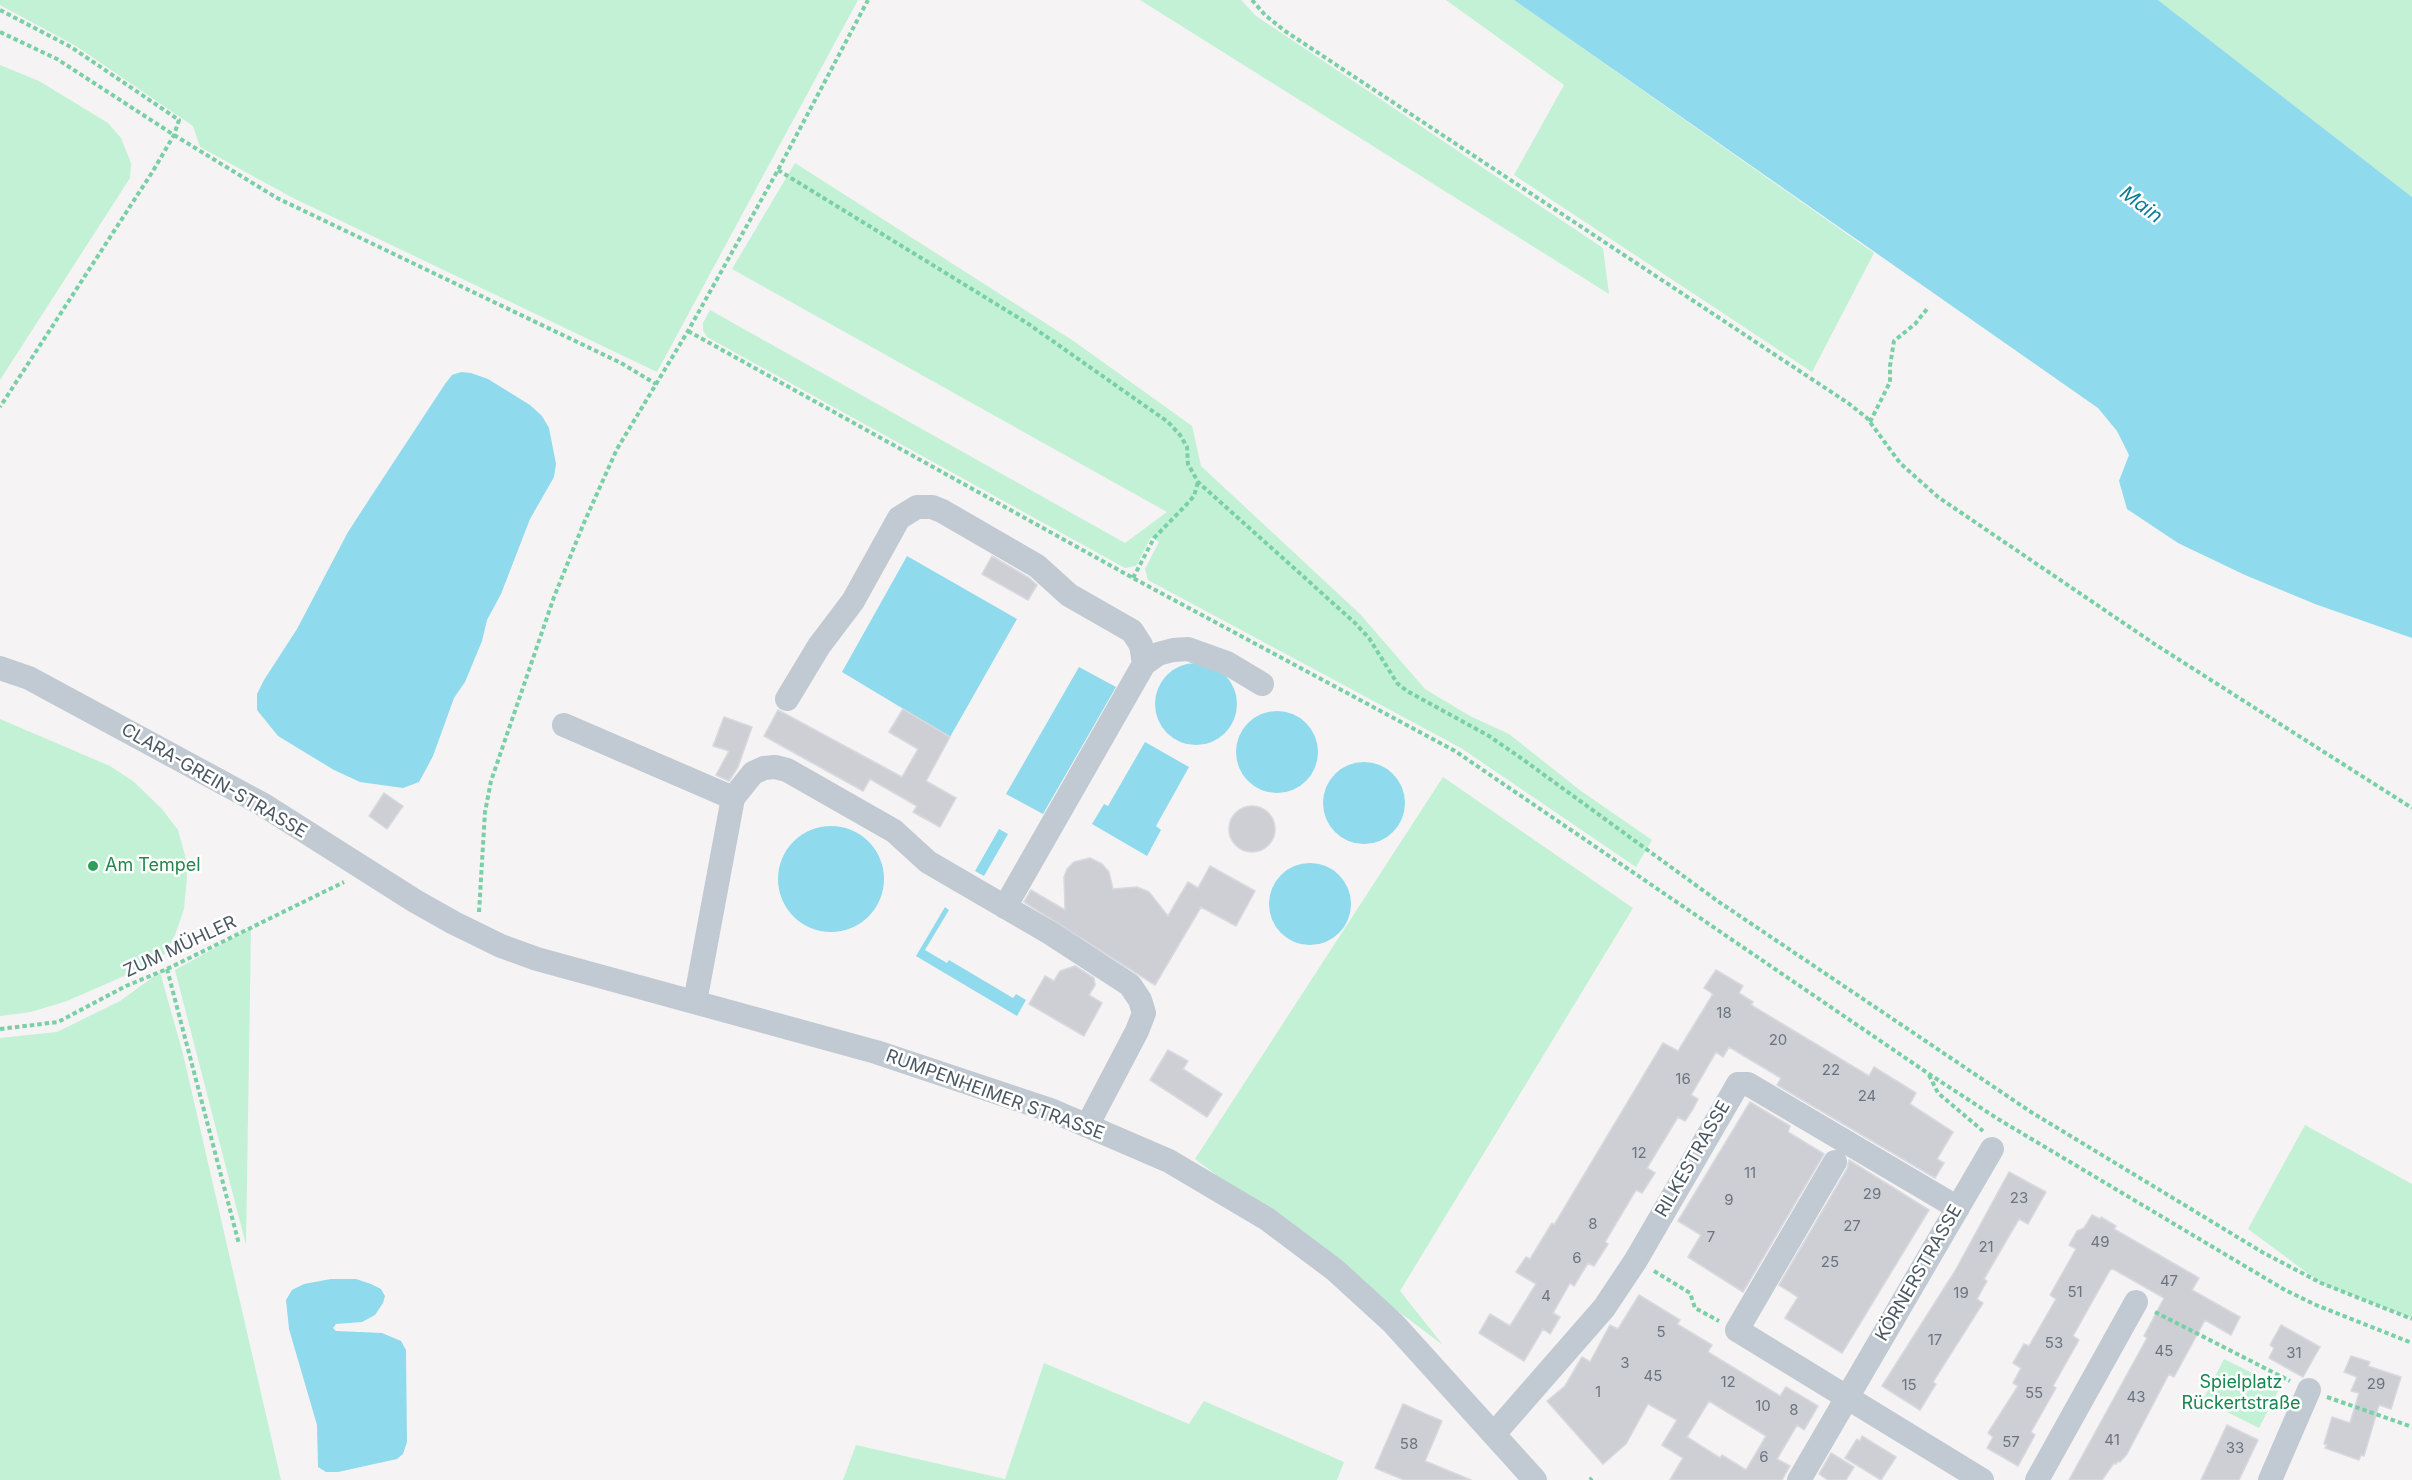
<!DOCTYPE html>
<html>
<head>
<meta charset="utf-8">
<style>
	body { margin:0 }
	canvas { display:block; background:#f5f3f3 }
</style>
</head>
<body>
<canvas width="2412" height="1480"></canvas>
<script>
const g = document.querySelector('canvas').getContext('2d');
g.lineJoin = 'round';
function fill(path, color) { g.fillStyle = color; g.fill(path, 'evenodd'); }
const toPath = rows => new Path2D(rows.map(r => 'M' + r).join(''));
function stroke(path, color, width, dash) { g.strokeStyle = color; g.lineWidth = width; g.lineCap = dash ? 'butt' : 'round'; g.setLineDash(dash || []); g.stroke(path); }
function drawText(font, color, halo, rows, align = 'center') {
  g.font = font + ' Inter,sans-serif'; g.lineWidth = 5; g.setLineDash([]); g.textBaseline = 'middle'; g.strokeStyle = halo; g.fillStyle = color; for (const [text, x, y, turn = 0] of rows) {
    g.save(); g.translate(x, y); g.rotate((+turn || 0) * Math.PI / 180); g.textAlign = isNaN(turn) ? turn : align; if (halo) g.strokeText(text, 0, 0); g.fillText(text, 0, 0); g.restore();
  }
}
fill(toPath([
	[0,0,858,0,657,372,293,198,200,147,193,126,76,46,0,5],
	[1140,0,1241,0,1256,16,1603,248,1609,294],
	[1446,0,1514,0,1874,253,1812,372,1514,175,1564,85],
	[2158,0,2412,0,2412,197],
	[0,65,39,81,108,123,121,138,131,163,130,178,0,380],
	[795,163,1075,342,1192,426,1201,466,1360,614,1425,689,1470,716,1509,734,1581,791,1652,840,1636,867,1461,748,1148,580,1145,569,1159,542,1151,537,1136,566,1125,568,707,337,703,330,703,323,710,310,1125,543,1167,512,732,269],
	[0,719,110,766,133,781,162,809,178,830,185,855,187,877,184,909,175,935,165,954,140,969,67,1001,31,1012,0,1016],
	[1443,777,1633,908,1400,1291,1443,1345,1195,1159],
	[251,928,246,1245,175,970],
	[160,972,183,1054,281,1480,0,1480,0,1038,57,1032,120,1001],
	[2305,1125,2412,1184,2412,1318,2321,1283,2248,1229],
	[2224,1359,2280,1387,2259,1428,2203,1400],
	[1044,1363,1189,1424,1204,1401,1344,1462,1337,1480,843,1480,856,1445,1005,1479]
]), '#c3f1d5');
fill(toPath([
	[1514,0,2158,0,2412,197,2412,638,2315,604,2245,575,2178,543,2127,509,2119,481,2129,455,2117,431,2098,408],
	[461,372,471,373,488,379,530,405,542,416,549,428,556,464,554,477,530,519,501,594,487,620,482,641,465,682,454,698,433,756,425,771,419,782,403,788,360,782,334,770,278,736,257,710,257,694,264,680,297,629,348,532,372,495,445,384,452,375],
	[907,556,1017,619,950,737,842,672],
	'1155 704a41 41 0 1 1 82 0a41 41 0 1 1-82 0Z',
	[1079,667,1116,687,1043,814,1006,794],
	'1236 752a41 41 0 1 1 82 0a41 41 0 1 1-82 0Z',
	[1145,742,1189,767,1156,826,1161,830,1147,856,1092,824,1104,804,1108,806],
	'1323 803a41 41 0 1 1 82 0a41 41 0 1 1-82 0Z',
	'778 879a53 53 0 1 1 106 0a53 53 0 1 1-106 0Z',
	[999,829,1008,834,984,876,975,871],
	'1269 904a41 41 0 1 1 82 0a41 41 0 1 1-82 0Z',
	[945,907,949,910,925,950,947,963,949,960,1013,998,1016,994,1026,1000,1017,1016,916,956],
	[331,1279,356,1279,371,1284,381,1289,385,1296,383,1303,375,1315,362,1322,336,1324,333,1328,336,1331,382,1333,401,1341,406,1350,407,1442,403,1454,397,1459,338,1472,326,1472,318,1467,317,1425,289,1329,286,1300,292,1290,304,1284]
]), '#90daee');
const building = toPath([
	[992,556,1029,578,1037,585,1028,600,982,574,992,556],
	[903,709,950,737,926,781,956,798,940,827,913,812,917,806,870,779,863,791,764,736,778,710,902,777,918,749,889,732,903,709],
	[724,717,752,727,738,767,729,781,716,775,729,751,713,746,724,717],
	[384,793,403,806,387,829,369,816,384,793],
	'1229 829a23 23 0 1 1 46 0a23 23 0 1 1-46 0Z',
	[1090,858,1102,864,1109,872,1113,889,1137,887,1149,892,1168,916,1188,882,1198,888,1210,866,1255,891,1236,926,1201,907,1155,985,1024,902,1031,890,1065,910,1064,877,1067,869,1074,862,1090,858],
	[1075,966,1094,978,1095,985,1089,995,1102,1003,1084,1036,1029,1004,1045,976,1054,981,1060,971,1075,966],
	[1716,970,1743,986,1739,993,1753,1002,1751,1005,1869,1076,1874,1067,1916,1093,1910,1104,1953,1132,1937,1159,1944,1163,1935,1178,1777,1085,1781,1078,1729,1047,1723,1057,1716,1052,1691,1095,1698,1099,1693,1109,1685,1121,1678,1117,1647,1168,1655,1173,1649,1182,1642,1193,1636,1190,1605,1242,1608,1244,1594,1266,1588,1263,1574,1286,1570,1283,1553,1313,1560,1317,1550,1334,1543,1329,1524,1361,1479,1333,1490,1314,1510,1326,1536,1284,1516,1272,1526,1257,1530,1259,1552,1223,1554,1225,1663,1043,1678,1051,1713,994,1704,988,1716,970],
	[1168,1050,1188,1061,1183,1069,1222,1094,1207,1117,1150,1080,1168,1050],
	[1750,1102,1790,1126,1788,1132,1824,1154,1743,1292,1688,1257,1701,1235,1678,1221,1750,1102],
	[1849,1160,1929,1210,1842,1353,1785,1318,1798,1297,1779,1285,1847,1169,1849,1160],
	[2009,1172,2046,1192,2028,1224,2019,1219,1984,1279,1987,1281,1977,1299,1983,1303,1933,1382,1936,1384,1920,1410,1882,1386,1955,1271,2009,1172],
	[2092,1215,2100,1219,2101,1217,2116,1226,2114,1229,2199,1278,2192,1290,2240,1317,2231,1335,2205,1320,2174,1377,2169,1374,2127,1454,2120,1462,2118,1461,2116,1464,2114,1463,2102,1480,2069,1480,2147,1338,2144,1336,2164,1298,2113,1269,2110,1270,2073,1336,2079,1340,2053,1386,2056,1388,2031,1432,2035,1435,2018,1466,1987,1448,1993,1437,1988,1433,2018,1386,2013,1383,2021,1368,2013,1363,2024,1344,2029,1346,2056,1299,2050,1295,2076,1249,2069,1245,2077,1231,2084,1228,2092,1215],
	[1639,1295,1680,1320,1677,1324,1712,1345,1708,1352,1780,1396,1786,1387,1818,1406,1804,1430,1797,1425,1777,1459,1790,1466,1782,1480,1670,1480,1683,1458,1662,1445,1677,1420,1648,1404,1626,1444,1603,1464,1547,1401,1565,1386,1582,1357,1590,1362,1610,1325,1618,1329,1639,1295],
	[1709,1401,1766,1436,1746,1470,1722,1455,1720,1458,1687,1437,1709,1401],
	[2281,1325,2320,1347,2303,1377,2269,1358,2274,1348,2270,1345,2281,1325],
	[2351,1356,2370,1362,2368,1366,2401,1377,2391,1409,2379,1405,2364,1456,2361,1455,2359,1460,2325,1448,2327,1445,2324,1444,2332,1417,2350,1423,2359,1393,2351,1391,2357,1377,2344,1372,2351,1356],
	[1403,1404,1442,1421,1425,1461,1471,1480,1404,1480,1375,1468,1403,1404],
	[2227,1425,2258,1440,2239,1480,2201,1480,2227,1425],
	[1862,1436,1896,1457,1881,1480,1845,1458,1857,1439,1860,1441,1862,1436],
	[1831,1453,1854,1467,1846,1480,1828,1480,1819,1474,1831,1453]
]);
fill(building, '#cdcfd5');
stroke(building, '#d7d9de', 1.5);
stroke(toPath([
	[1252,0,1265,15,1285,31,1848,403,1867,418,1900,463,1938,497,2156,645,2412,808],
	[0,10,71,47,179,120,174,135,153,171,0,407],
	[0,32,57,59,174,135,277,198,621,363,656,384],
	[778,170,1027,323,1168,422,1180,435,1187,447,1188,464,1198,482,1354,622,1369,638,1397,683,1407,691,1489,736,1521,758,1719,902,2031,1112,2262,1252,2321,1283,2412,1319],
	[688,331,1133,578,1455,751,1929,1074,1998,1119,2285,1290,2316,1305,2412,1343],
	[1870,422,1890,382,1890,366,1894,341,1915,324,1927,309],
	[1133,578,1154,538,1187,504,1194,496,1198,482],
	[479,912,485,812,491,781,554,597,583,525,617,449,688,331,778,170,868,0],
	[167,969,239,1244],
	[0,1029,58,1022,126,986,167,969,344,882],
	[1929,1075,1938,1093,1983,1131],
	[1654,1271,1690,1293,1695,1308,1719,1321],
	[2155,1312,2290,1381],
	[2327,1397,2412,1427],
	[1590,1480,1592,1478]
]), '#7ad0a6', 4, [4.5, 3]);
stroke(toPath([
	[1144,664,1158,654,1173,650,1188,649,1227,663,1262,684],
	[0,668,29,678,262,804,415,901,454,923,501,946,537,959,876,1052,1053,1111,1169,1161,1267,1219,1335,1270,1393,1323,1535,1480],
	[787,699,819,646,853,601,899,518,917,507,932,507,942,511,1037,566,1069,595,1132,631,1141,645,1144,664,1005,907],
	[564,725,733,798],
	[695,1002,733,798,753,773,764,768,775,767,787,770,894,831,928,862,1050,933,1130,985,1140,1000,1144,1013,1137,1031,1087,1126],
	[1835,1162,1737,1330,1982,1480],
	[1494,1434,1604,1308,1636,1260,1738,1084,1748,1084,1958,1208],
	[1799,1480,1992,1149],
	[2037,1480,2136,1302],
	[2270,1480,2309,1390]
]), '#c1cad2', 24);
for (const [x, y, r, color] of [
	[93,866,6,"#2e9e5b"]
]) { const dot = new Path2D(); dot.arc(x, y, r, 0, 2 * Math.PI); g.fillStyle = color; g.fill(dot); stroke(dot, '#fff', 2); }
drawText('15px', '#6b747e', null, [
	["18",1724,1013],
	["20",1778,1040],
	["22",1831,1070],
	["16",1683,1079],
	["24",1867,1096],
	["12",1639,1153],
	["11",1750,1173],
	["29",1872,1194],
	["23",2019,1198],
	["9",1729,1200],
	["8",1593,1224],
	["27",1852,1226],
	["7",1711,1237],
	["49",2100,1242],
	["21",1986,1247],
	["6",1577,1258],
	["25",1830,1262],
	["47",2169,1281],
	["51",2075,1292],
	["19",1961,1293],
	["4",1546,1296],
	["5",1661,1332],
	["17",1935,1340],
	["53",2054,1343],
	["45",2164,1351],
	["31",2294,1353],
	["3",1625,1363],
	["45",1653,1376],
	["12",1728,1382],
	["29",2376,1384],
	["15",1909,1385],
	["1",1598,1392],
	["55",2034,1393],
	["43",2136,1397],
	["10",1763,1406],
	["8",1794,1410],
	["41",2112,1440],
	["57",2011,1442],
	["58",1409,1444],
	["33",2235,1448],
	["6",1764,1457]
]);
drawText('18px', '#4a5661', '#fff', [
	["CLARA-GREIN-STRASSE",214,781,30],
	["ZUM MÜHLER",180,947,-25],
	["RUMPENHEIMER STRASSE",995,1095,20],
	["RILKESTRASSE",1693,1159,-60],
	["KÖRNERSTRASSE",1919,1273,-60]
]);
drawText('18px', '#27864d', '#fff', [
	["Am Tempel",105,866]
], 'left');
drawText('18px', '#17864f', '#fff', [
	["Spielplatz",2241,1383],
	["Rückertstraße",2241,1404]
]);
drawText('italic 20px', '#0c7c9b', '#fff', [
	["Main",2141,205,37]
]);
</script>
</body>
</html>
